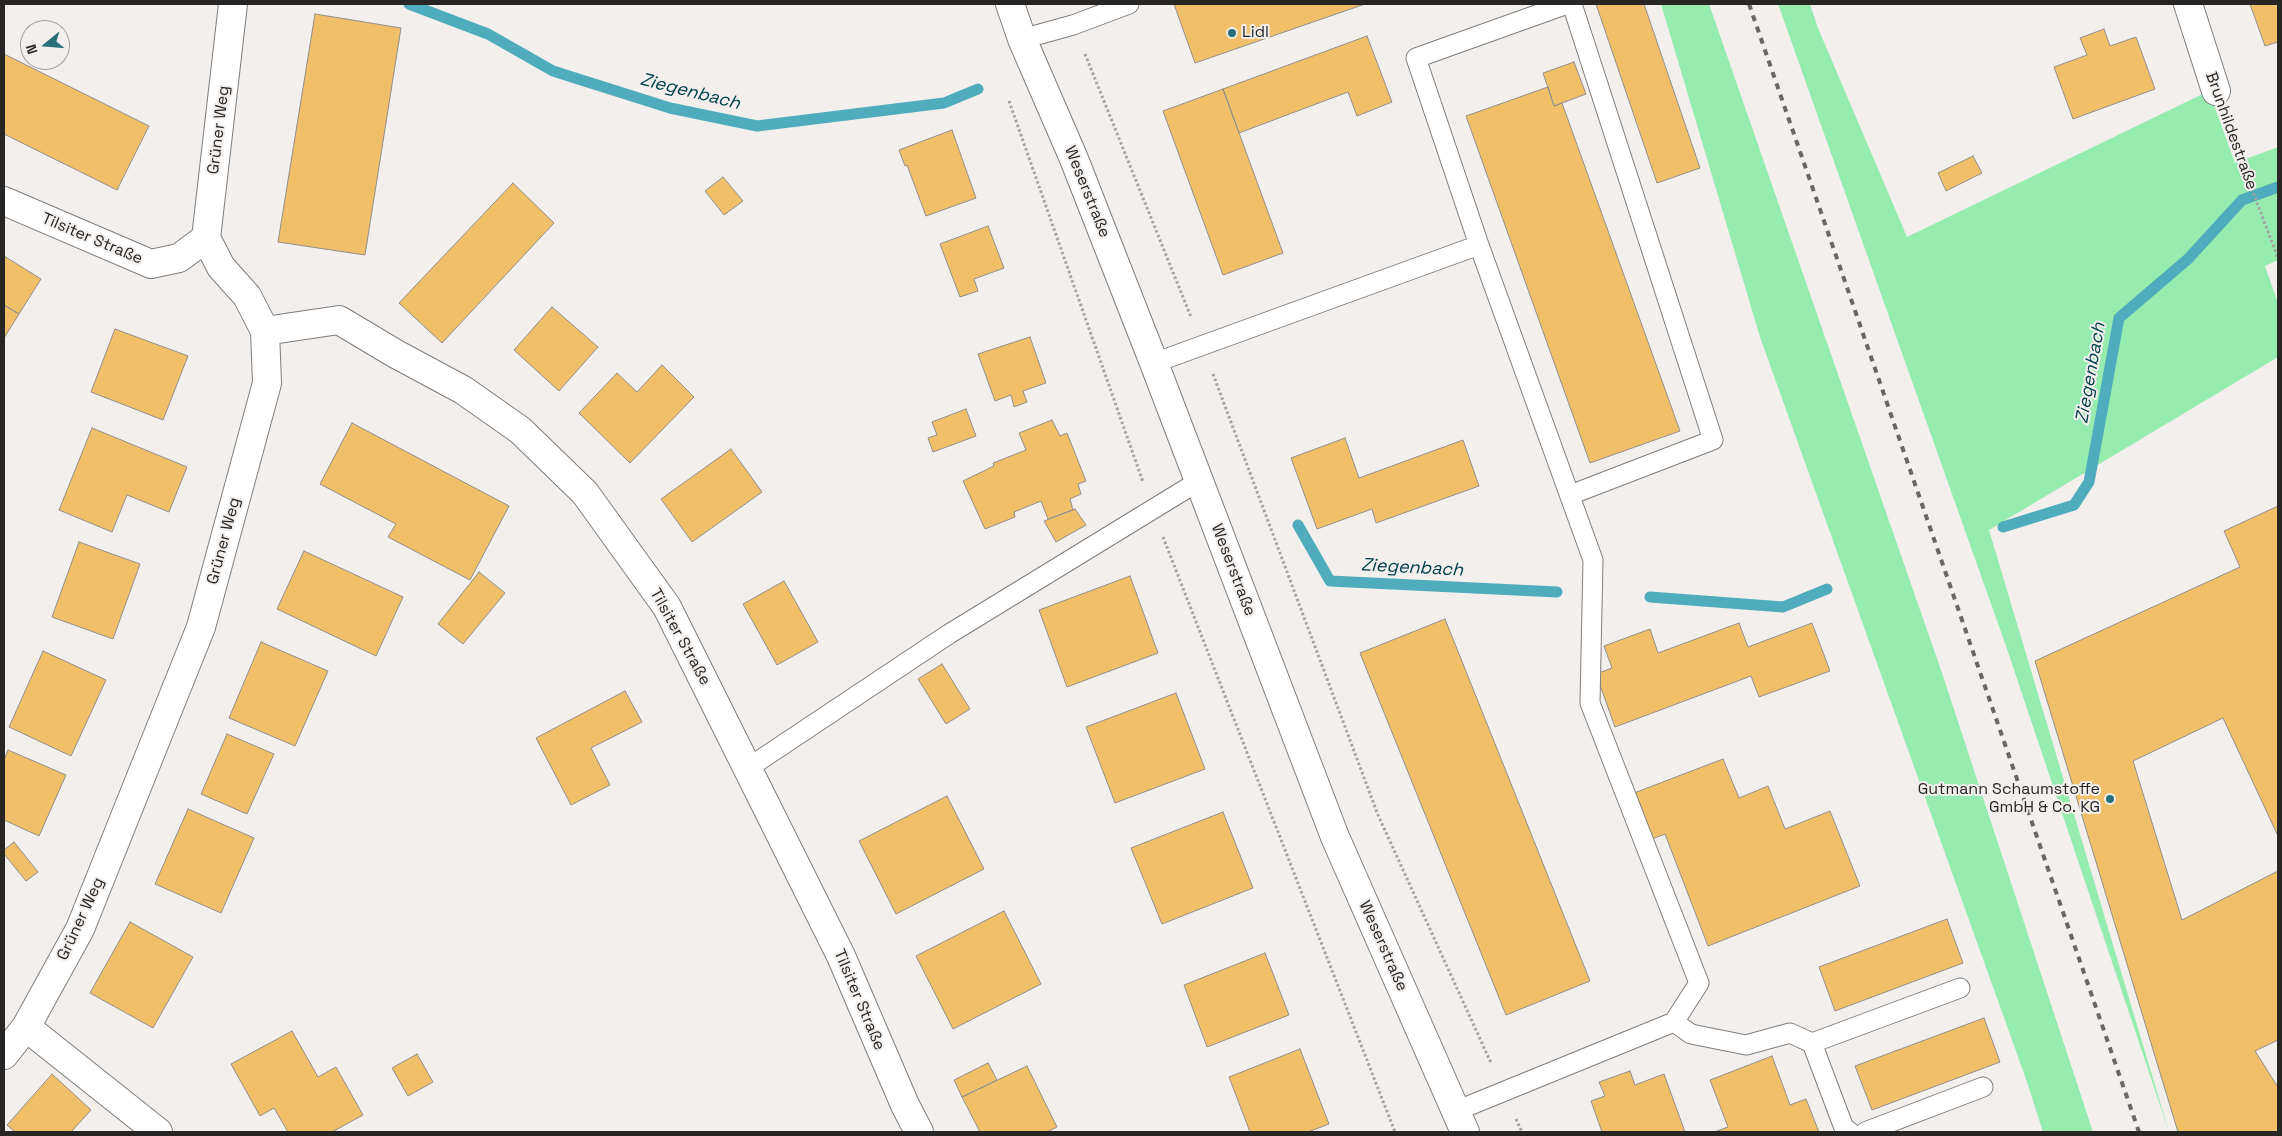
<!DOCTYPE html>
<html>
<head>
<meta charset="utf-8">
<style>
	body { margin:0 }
	#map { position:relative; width:2282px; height:1136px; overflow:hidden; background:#f2efed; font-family:"Space Grotesk",sans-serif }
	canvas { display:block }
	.frame { position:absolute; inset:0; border:5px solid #272625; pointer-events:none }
	.north { position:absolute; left:20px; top:20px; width:50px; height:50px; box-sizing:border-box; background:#f2efed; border:1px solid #a19f9d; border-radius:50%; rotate:253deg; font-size:14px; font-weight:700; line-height:20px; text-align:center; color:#272625 }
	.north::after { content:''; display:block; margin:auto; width:18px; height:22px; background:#27707b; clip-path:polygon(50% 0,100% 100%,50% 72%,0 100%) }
</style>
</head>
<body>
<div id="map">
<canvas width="2282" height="1136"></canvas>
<div class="frame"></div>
<div class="north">N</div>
</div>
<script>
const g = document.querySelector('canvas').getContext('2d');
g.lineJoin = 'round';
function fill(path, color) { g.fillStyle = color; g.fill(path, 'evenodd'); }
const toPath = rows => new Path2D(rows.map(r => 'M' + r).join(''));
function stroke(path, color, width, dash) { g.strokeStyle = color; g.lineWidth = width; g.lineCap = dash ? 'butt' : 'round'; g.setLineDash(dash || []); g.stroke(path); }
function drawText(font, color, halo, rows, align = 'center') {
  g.font = font + ' "Space Grotesk",sans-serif'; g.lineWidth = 4; g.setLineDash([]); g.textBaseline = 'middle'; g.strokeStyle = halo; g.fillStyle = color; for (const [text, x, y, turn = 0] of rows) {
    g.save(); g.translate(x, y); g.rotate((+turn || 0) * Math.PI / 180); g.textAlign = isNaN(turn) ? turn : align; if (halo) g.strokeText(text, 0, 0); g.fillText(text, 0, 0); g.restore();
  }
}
fill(toPath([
	[1661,4,1709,4,1942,673,2093,1132,2043,1132,2026,1079,1760,337],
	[1778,4,1810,4,1818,28,1907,237,2209,91,2235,163,2278,147,2278,260,2265,266,2278,303,2278,357,1989,530,2169,1132,2006,646]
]), '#96ecaf');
stroke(toPath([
	[409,4,488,34,553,71,670,108,757,126,944,103,978,89],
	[1298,525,1330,581,1557,592],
	[2003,527,2074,505,2089,482,2119,318,2188,259,2242,200,2278,187],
	[1650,597,1783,607,1827,589]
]), '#4eacbc', 11);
const building = toPath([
	[1174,4,1365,4,1195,63,1174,4],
	[1596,4,1644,4,1700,168,1657,183,1596,4],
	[2250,4,2278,4,2278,42,2265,46,2250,4],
	[315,14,401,28,365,255,278,242,315,14],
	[2104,29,2110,46,2136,37,2155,89,2073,119,2054,67,2087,55,2080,38,2104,29],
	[1367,36,1392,102,1357,116,1348,92,1239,133,1223,89,1367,36],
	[4,54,149,126,117,190,4,134,4,54],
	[1574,62,1586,94,1554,106,1543,73,1574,62],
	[1548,87,1554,106,1562,103,1680,431,1590,463,1466,116,1548,87],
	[1223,89,1283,253,1223,275,1163,111,1223,89],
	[952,130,976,198,926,216,907,165,905,166,899,150,952,130],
	[1973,156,1982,173,1946,191,1938,173,1973,156],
	[723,177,743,201,724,215,705,191,723,177],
	[513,183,554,223,442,343,399,303,513,183],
	[988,226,1004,268,974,279,978,291,960,297,940,244,988,226],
	[4,256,41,279,19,314,4,305,4,256],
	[4,305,19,314,4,338,4,305],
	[552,307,598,347,559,391,514,350,552,307],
	[115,329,188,356,163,420,91,392,115,329],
	[1030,337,1046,383,1023,391,1027,402,1014,407,1011,395,995,401,978,354,1030,337],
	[662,365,694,397,630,463,579,413,617,373,637,392,662,365],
	[966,409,976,436,933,452,928,438,937,435,932,422,966,409],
	[1052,420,1060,436,1067,433,1086,481,1078,484,1081,494,1070,499,1073,510,1048,519,1041,501,1014,512,1015,517,985,529,963,481,994,466,993,463,1026,450,1019,433,1052,420],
	[352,423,509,506,470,580,388,537,396,524,320,484,352,423],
	[92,428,187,467,169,512,127,495,112,532,59,510,92,428],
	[1345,438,1359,478,1463,440,1479,486,1376,523,1372,509,1317,529,1291,458,1345,438],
	[731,449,762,492,692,542,661,499,731,449],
	[2278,506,2278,836,2223,718,2133,761,2182,920,2278,871,2278,1040,2255,1051,2278,1087,2278,1132,2178,1132,2035,661,2240,567,2224,531,2278,506],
	[1075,509,1086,525,1056,542,1044,521,1075,509],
	[79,542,140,564,113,639,52,617,79,542],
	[304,551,403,597,376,656,277,609,304,551],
	[479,572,505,593,463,644,438,624,479,572],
	[1130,576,1158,653,1067,687,1039,610,1130,576],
	[784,581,818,642,777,665,743,604,784,581],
	[1445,619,1590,981,1506,1015,1360,653,1445,619],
	[1739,623,1748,647,1812,623,1830,671,1759,697,1751,676,1615,727,1596,674,1612,668,1604,646,1650,629,1658,653,1739,623],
	[261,642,328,671,295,746,229,718,261,642],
	[43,651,106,680,71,756,9,727,43,651],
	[942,664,970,709,946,724,918,679,942,664],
	[625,691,642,722,591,748,610,785,571,805,536,738,625,691],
	[1176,693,1205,769,1115,803,1086,727,1176,693],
	[227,734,274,754,247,814,201,794,227,734],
	[8,750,66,775,39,836,4,820,4,760,8,750],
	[1723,759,1739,798,1768,786,1785,829,1830,811,1860,886,1708,946,1665,834,1652,839,1634,793,1723,759],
	[947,796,984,869,896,914,859,841,947,796],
	[188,809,254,838,221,913,155,884,188,809],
	[1223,812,1253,888,1162,924,1131,848,1223,812],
	[14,842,38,872,26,881,4,854,4,850,14,842],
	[1004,911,1041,984,953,1029,916,956,1004,911],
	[1947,919,1963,963,1835,1011,1819,967,1947,919],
	[130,922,193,957,153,1028,90,993,130,922],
	[1265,953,1289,1015,1207,1047,1184,985,1265,953],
	[1984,1018,2000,1062,1872,1110,1855,1066,1984,1018],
	[292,1031,318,1077,336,1067,363,1115,332,1132,288,1132,274,1108,260,1116,231,1064,292,1031],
	[1300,1049,1329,1124,1308,1132,1250,1132,1229,1077,1300,1049],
	[417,1054,433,1082,408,1096,392,1068,417,1054],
	[1772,1056,1790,1105,1806,1099,1819,1132,1714,1132,1728,1127,1710,1080,1772,1056],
	[988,1063,997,1080,962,1097,954,1080,988,1063],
	[1027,1066,1057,1127,1047,1132,980,1132,962,1097,1027,1066],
	[1630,1071,1635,1085,1664,1074,1685,1132,1602,1132,1591,1101,1605,1096,1599,1082,1630,1071],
	[52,1074,91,1110,71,1132,15,1132,7,1125,52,1074]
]);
fill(building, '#f1bf68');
stroke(building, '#918f8c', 1);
const service = toPath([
	[1022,39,1073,25,1129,4],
	[1479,245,1416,58,1567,4],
	[1154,363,1479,245,1593,560,1590,703,1699,983,1674,1022,1456,1111],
	[1570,495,1713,440,1572,4],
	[748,768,949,634,1199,481],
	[1674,1022,1691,1034,1746,1045,1790,1033,1812,1043,1960,988],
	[1812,1043,1844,1128,1850,1132],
	[1865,1132,1983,1087]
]);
const minor = toPath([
	[2188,4,2216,91],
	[4,201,151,264,179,258,206,238],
	[265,331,339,320,396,354,463,390,520,430,585,493,667,607,841,956,905,1105,919,1132],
	[26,1027,158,1132],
	[4,1055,26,1027,80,929,201,627,267,383,265,331,247,296,221,267,206,238,233,4]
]);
const tertiary = toPath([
	[1010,4,1022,39,1074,159,1154,363,1335,837,1465,1132]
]);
stroke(service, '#807e7c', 21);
stroke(minor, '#807e7c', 30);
stroke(tertiary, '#807e7c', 30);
stroke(toPath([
	[1085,54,1191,317],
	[1009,101,1143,482],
	[2230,122,2245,171,2278,258],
	[1213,374,1378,815,1491,1063],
	[1163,537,1395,1132],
	[1516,1119,1522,1132]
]), '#a5a3a2', 3, [2.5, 2.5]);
stroke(service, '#fff', 19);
stroke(minor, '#fff', 28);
stroke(tertiary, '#fff', 28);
stroke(toPath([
	[1749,4,2139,1132]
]), '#696766', 4, [6, 6]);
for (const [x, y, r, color] of [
	[1232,33,5,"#27707b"],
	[2110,799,5,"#27707b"]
]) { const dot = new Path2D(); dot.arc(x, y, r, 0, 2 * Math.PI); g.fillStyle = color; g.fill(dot); stroke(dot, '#f2efed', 2); }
drawText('16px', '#272625', '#f2efed', [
	["Lidl",1242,33],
	["Gutmann Schaumstoffe",2100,790,"right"],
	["GmbH & Co. KG",2100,808,"right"]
], 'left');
drawText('16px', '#272625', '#f2efed', [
	["Grüner Weg",219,130,-83],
	["Brunhildestraße",2231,131,70],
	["Weserstraße",1087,192,68],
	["Tilsiter Straße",92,239,23],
	["Grüner Weg",224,541,-75],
	["Weserstraße",1233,570,69],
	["Tilsiter Straße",680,637,61],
	["Grüner Weg",81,919,-65],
	["Weserstraße",1383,946,66],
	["Tilsiter Straße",859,1000,67]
]);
drawText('italic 18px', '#00404a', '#f2efed', [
	["Ziegenbach",690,92,14],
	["Ziegenbach",2091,373,-80],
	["Ziegenbach",1412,568,3]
]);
</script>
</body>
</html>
